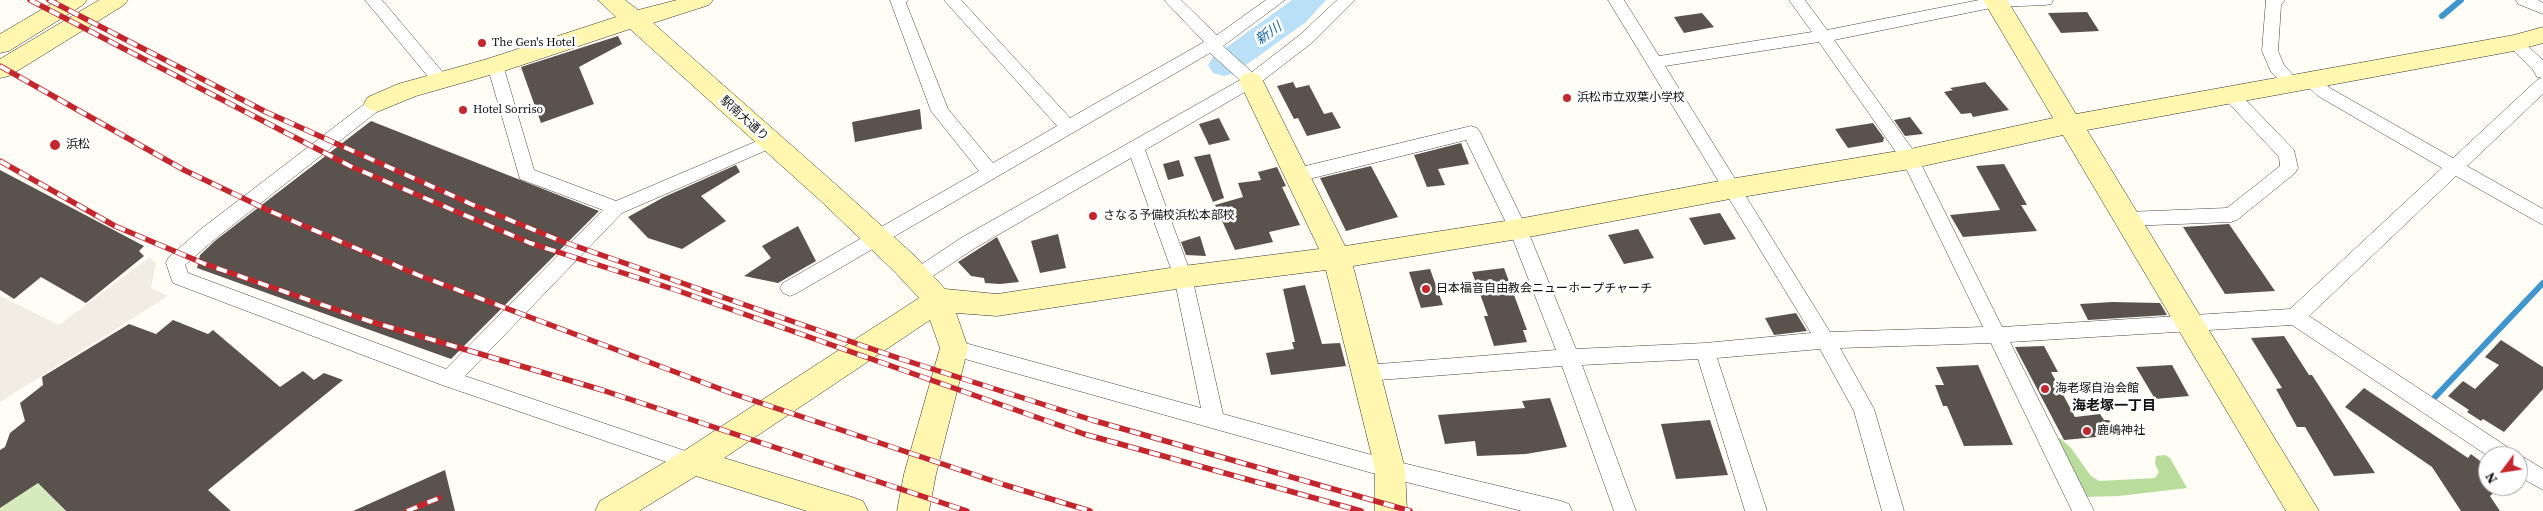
<!DOCTYPE html>
<html>
<head>
<meta charset="utf-8">
<style>
	body { margin:0 }
	#map { position:relative; width:2543px; height:511px; overflow:hidden; background:#fffdf5; font-family:"Source Serif 4",serif }
	canvas { display:block }
	.north { position:absolute; left:2478px; top:446px; width:50px; height:50px; box-sizing:border-box; background:#fff; border:1px solid #a0a0a0; border-radius:50%; rotate:239deg; font-size:14px; font-weight:700; line-height:20px; text-align:center; color:#111 }
	.north::after { content:''; display:block; margin:auto; width:18px; height:22px; background:#c4262e; clip-path:polygon(50% 0,100% 100%,50% 72%,0 100%) }
</style>
</head>
<body>
<div id="map">
<canvas width="2543" height="511"></canvas>
<div class="north">N</div>
</div>
<script>
const g = document.querySelector('canvas').getContext('2d');
g.lineJoin = 'round';
function fill(path, color) { g.fillStyle = color; g.fill(path, 'evenodd'); }
const toPath = rows => new Path2D(rows.map(r => 'M' + r).join(''));
function stroke(path, color, width, dash) { g.strokeStyle = color; g.lineWidth = width; g.lineCap = dash ? 'butt' : 'round'; g.setLineDash(dash || []); g.stroke(path); }
function drawText(font, color, halo, rows, align = 'center') {
  g.font = font + ' "Source Serif 4","Noto Sans JP",serif'; g.lineWidth = 5; g.setLineDash([]); g.textBaseline = 'middle'; g.strokeStyle = halo; g.fillStyle = color; for (const [text, x, y, turn = 0] of rows) {
    g.save(); g.translate(x, y); g.rotate((+turn || 0) * Math.PI / 180); g.textAlign = isNaN(turn) ? turn : align; if (halo) g.strokeText(text, 0, 0); g.fillText(text, 0, 0); g.restore();
  }
}
fill(toPath([
	[27,471,65,511,0,511,0,488]
]), '#d5ebbd');
fill(toPath([
	[2060,438,2071,448,2091,476,2099,481,2155,478,2159,472,2155,464,2156,456,2165,455,2170,458,2187,488,2119,496,2083,497,2054,440]
]), '#b9dc9c');
fill(toPath([
	[150,257,156,263,151,288,168,296,0,402,0,296,59,325]
]), '#f1ede2');
stroke(toPath([
	[2442,16,2461,0],
	[2435,397,2543,283]
]), '#3f96cf', 6);
fill(toPath([
	[1292,0,1326,0,1306,22,1235,73,1224,76,1213,73,1208,65,1213,57,1292,0]
]), '#b9e0f7');
fill(toPath([
	[2087,12,2099,31,2061,33,2048,13],
	[1702,13,1714,27,1684,33,1674,17],
	[618,36,622,44,579,67,594,104,541,123,521,67],
	[1293,82,1296,88,1309,85,1324,114,1332,112,1341,128,1307,136,1298,118,1294,119,1277,86],
	[1985,82,2009,110,1973,117,1971,113,1961,114,1944,92,1953,90,1950,88],
	[920,109,922,129,855,142,852,122],
	[1910,117,1923,134,1905,136,1894,120],
	[1219,118,1230,140,1209,145,1199,124],
	[371,121,599,211,451,359,197,268,200,255,216,240],
	[1873,123,1884,138,1883,142,1848,148,1835,129],
	[1461,143,1469,164,1438,169,1445,185,1427,187,1414,155],
	[1210,154,1224,198,1213,202,1194,157],
	[1179,160,1184,176,1168,180,1163,164],
	[2004,164,2027,205,2021,205,2037,231,1963,237,1950,215,2000,210,1976,166],
	[736,165,740,172,701,196,726,221,682,249,648,238,628,217,664,197],
	[1371,166,1398,217,1346,231,1320,178],
	[1277,167,1286,186,1282,187,1300,225,1269,232,1273,242,1235,250,1215,205,1243,197,1238,183,1261,180,1258,172],
	[0,170,144,246,139,251,144,256,86,303,41,277,14,299,0,290],
	[1720,213,1736,239,1704,245,1689,218],
	[2229,224,2275,291,2225,294,2183,227],
	[798,226,816,261,778,283,744,276,771,258,762,246],
	[1638,229,1654,258,1624,264,1608,235],
	[1058,234,1066,268,1040,273,1031,241],
	[1200,236,1206,256,1186,255,1181,242],
	[997,237,1019,282,1000,284,985,283,984,278,971,276,958,262],
	[1504,268,1527,330,1523,330,1527,342,1494,346,1484,316,1488,316,1472,272],
	[1430,269,1443,305,1421,308,1409,272],
	[1305,285,1322,344,1340,343,1346,366,1271,375,1266,353,1294,349,1292,342,1295,342,1283,289],
	[2112,302,2160,303,2167,315,2088,320,2080,304],
	[1796,313,1807,331,1774,335,1765,318],
	[173,320,208,334,213,330,280,387,303,371,314,380,324,373,343,380,208,490,231,511,66,511,38,483,0,508,0,450,5,447,10,433,25,421,20,403,43,385,42,377,129,324,156,334],
	[2284,336,2309,375,2312,375,2375,473,2334,476,2305,427,2297,427,2276,389,2282,388,2251,338],
	[2501,340,2543,367,2543,389,2504,432,2483,419,2481,421,2467,412,2469,410,2448,396,2463,381,2475,389,2499,365,2485,357],
	[2044,346,2058,372,2051,372,2075,417,2100,414,2104,420,2109,420,2118,435,2064,440,2015,347],
	[1978,365,2013,445,1964,446,1947,406,1943,406,1935,385,1944,385,1936,367],
	[2172,365,2189,396,2155,399,2136,367],
	[2364,388,2468,458,2471,454,2488,467,2488,486,2501,486,2490,496,2500,511,2461,511,2432,467,2345,407],
	[1550,398,1567,447,1526,454,1477,456,1475,441,1445,444,1438,415,1525,408,1522,401],
	[1710,420,1728,475,1676,479,1661,424],
	[445,470,455,511,353,511]
]), '#5a524d');
const street = toPath([
	[365,0,382,0,446,76,448,80,446,84,434,84,365,0],
	[890,0,908,0,906,3,948,109,993,163,1057,126,944,0,961,0,1070,118,1204,42,1164,0,1181,0,1217,35,1266,0,1285,0,1223,46,1252,72,1301,34,1337,0,1355,0,1313,42,1257,85,1145,150,1192,277,1223,414,1390,460,1561,501,1569,504,1572,511,1522,511,1390,478,947,354,944,348,947,342,954,340,1201,408,1174,277,1131,158,975,248,924,282,917,284,910,282,908,277,910,272,961,238,1240,80,1210,53,797,293,790,296,783,293,780,288,783,283,979,171,931,111,890,0],
	[1608,0,1624,0,1659,56,1812,32,1789,0,1805,0,1827,30,1979,0,2053,0,2051,4,2045,5,1996,7,1834,40,1916,154,2002,327,2290,309,2442,168,2318,96,2305,84,2303,80,2305,76,2317,76,2330,88,2453,158,2537,80,2542,78,2537,77,2533,70,2506,43,2508,39,2514,37,2520,39,2543,60,2543,94,2467,166,2543,209,2543,225,2456,176,2309,316,2512,450,2515,456,2518,455,2525,458,2543,469,2543,490,2518,476,2518,456,2488,456,2292,325,2010,342,2094,511,2072,511,1991,343,1840,348,1874,409,1904,511,1882,511,1854,411,1820,349,1717,358,1767,511,1745,511,1698,359,1582,365,1636,511,1614,511,1562,366,1366,381,1359,379,1356,373,1359,367,1366,365,1556,350,1509,229,1466,140,1297,182,1291,180,1288,175,1291,170,1297,168,1471,126,1477,128,1480,132,1527,229,1576,349,1705,343,1811,333,1608,0],
	[1819,42,1903,162,1983,327,1830,332,1665,66,1819,42],
	[2266,0,2285,0,2281,5,2278,51,2284,65,2301,84,2299,88,2287,88,2271,72,2262,51,2266,0],
	[2516,0,2538,0,2543,3,2543,14,2518,4,2516,0],
	[495,59,501,61,503,65,534,170,616,201,764,138,770,136,776,138,779,142,776,146,622,213,465,376,700,456,704,462,700,468,693,471,442,385,173,283,171,278,166,263,168,258,201,229,371,99,383,99,386,103,383,107,215,239,185,265,188,273,446,369,603,210,520,179,487,65,489,61,495,59],
	[2231,89,2237,91,2294,150,2298,168,2295,173,2237,220,2231,222,2127,226,2121,224,2118,219,2121,214,2127,212,2227,208,2280,166,2279,157,2225,99,2223,95,2225,91,2231,89]
]);
const secondary = toPath([
	[58,0,87,0,83,5,9,51,0,53,0,34,58,0],
	[99,0,128,0,124,5,9,76,0,78,0,59,99,0],
	[598,0,625,0,638,10,677,0,713,0,709,5,653,23,841,189,915,256,945,289,997,294,1183,266,1319,249,1239,81,1242,75,1251,72,1260,75,1263,81,1345,246,1518,219,1730,179,1910,149,2053,118,1983,0,2007,0,2076,114,2514,35,2543,27,2543,43,2514,51,2087,130,2319,511,2286,511,2063,135,1910,169,1730,199,1518,239,1353,266,1405,469,1407,511,1375,511,1375,469,1326,270,1183,288,997,316,956,313,968,348,936,474,929,511,897,511,904,474,940,348,930,320,724,458,852,497,863,501,868,511,807,511,696,476,639,511,595,511,600,501,682,452,919,298,895,272,823,203,630,29,504,71,416,96,377,112,368,109,364,103,368,97,398,84,487,59,616,17,598,0]
]);
stroke(street, '#444', 1);
stroke(secondary, '#333', 1);
fill(street, '#fff');
fill(secondary, '#fff6b0');
const rail = toPath([
	[30,0,350,166,530,243,676,290,1084,434,1361,511],
	[49,0,266,112,471,204,561,241,898,358,1092,420,1410,511],
	[0,66,184,170,272,212,418,275,731,393,1005,485,1090,511],
	[0,161,115,226,205,264,369,321,602,390,967,511],
	[407,511,439,498]
]);
stroke(rail, '#c4262e', 5.5);
stroke(rail, '#fff', 4, [11]);
for (const [x, y, r, color] of [
	[482,43,5,"#c4262e"],
	[1567,98,5,"#c4262e"],
	[463,110,5,"#c4262e"],
	[55,145,6,"#c4262e"],
	[1093,216,5,"#c4262e"],
	[1426,289,5,"#c4262e"],
	[2045,389,5,"#c4262e"],
	[2087,431,5,"#c4262e"]
]) { const dot = new Path2D(); dot.arc(x, y, r, 0, 2 * Math.PI); g.fillStyle = color; g.fill(dot); stroke(dot, '#fff', 2); }
drawText('12px', '#111', '#fff', [
	["The Gen's Hotel",492,43],
	["浜松市立双葉小学校",1577,98],
	["Hotel Sorriso",473,110],
	["浜松",66,145],
	["さなる予備校浜松本部校",1103,216],
	["日本福音自由教会ニューホープチャーチ",1436,289],
	["海老塚自治会館",2055,389],
	["鹿嶋神社",2097,431]
], 'left');
drawText('12px', '#111', '#fff', [
	["駅南大通り",744,119,42]
]);
drawText('italic 14px', '#1768a6', '#fff', [
	["新川",1269,34,-35]
]);
drawText('bold 14px', '#111', '#fff', [
	["海老塚一丁目",2114,406]
]);
</script>
</body>
</html>
